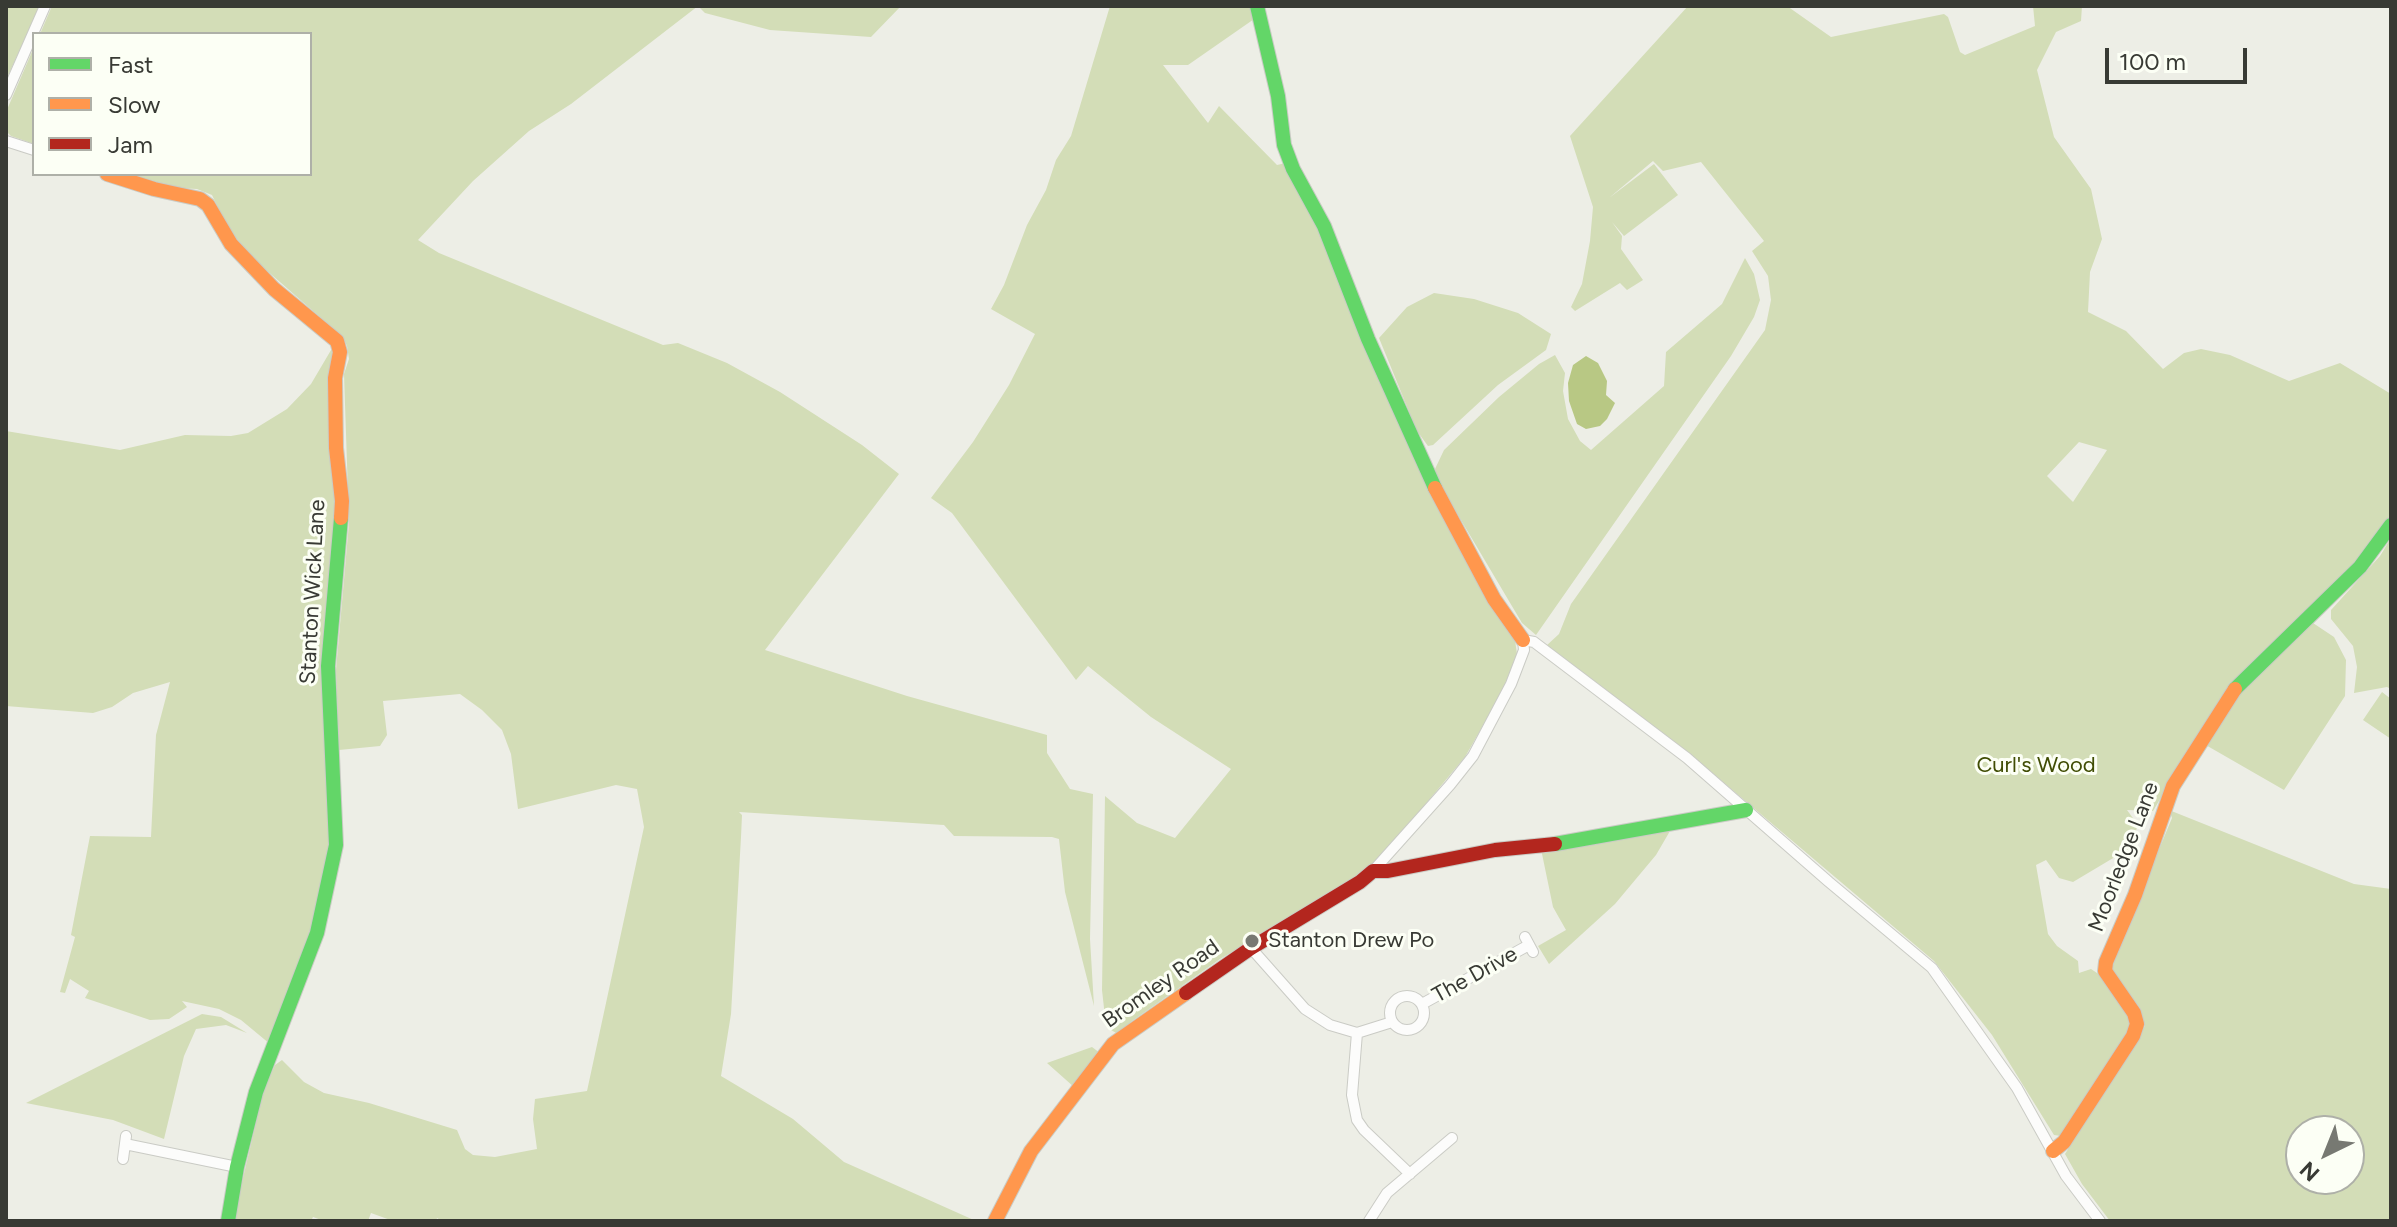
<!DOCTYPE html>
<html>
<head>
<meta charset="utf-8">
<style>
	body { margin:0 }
	#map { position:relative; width:2397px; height:1227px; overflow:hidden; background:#edeee6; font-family:Figtree,sans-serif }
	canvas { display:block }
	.frame { position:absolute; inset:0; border:8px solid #383a34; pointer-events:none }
	.legend { position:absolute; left:32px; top:32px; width:280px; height:144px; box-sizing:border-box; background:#fcfff5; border:2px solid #aeb0a8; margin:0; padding:10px 14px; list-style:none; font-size:24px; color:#383a34 }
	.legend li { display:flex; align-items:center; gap:16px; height:40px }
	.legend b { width:40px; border:2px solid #aeb0a8 }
	.north { position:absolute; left:2285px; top:1115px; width:80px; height:80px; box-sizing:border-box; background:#fcfff5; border:2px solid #aeb0a8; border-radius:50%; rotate:223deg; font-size:22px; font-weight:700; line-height:32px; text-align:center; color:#383a34 }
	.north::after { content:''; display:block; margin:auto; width:28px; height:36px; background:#777972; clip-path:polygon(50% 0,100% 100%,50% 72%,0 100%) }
	.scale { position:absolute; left:2105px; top:48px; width:142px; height:36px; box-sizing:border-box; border:4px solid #383a34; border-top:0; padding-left:10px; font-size:24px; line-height:28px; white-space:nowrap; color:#383a34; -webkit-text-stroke:6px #fcfff5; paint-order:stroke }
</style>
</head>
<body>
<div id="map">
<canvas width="2397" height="1227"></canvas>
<div class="frame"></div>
<ul class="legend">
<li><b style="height:10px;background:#63d668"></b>Fast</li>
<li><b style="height:10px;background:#ff974d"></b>Slow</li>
<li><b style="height:10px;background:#b3261e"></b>Jam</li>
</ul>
<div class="north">N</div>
<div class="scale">100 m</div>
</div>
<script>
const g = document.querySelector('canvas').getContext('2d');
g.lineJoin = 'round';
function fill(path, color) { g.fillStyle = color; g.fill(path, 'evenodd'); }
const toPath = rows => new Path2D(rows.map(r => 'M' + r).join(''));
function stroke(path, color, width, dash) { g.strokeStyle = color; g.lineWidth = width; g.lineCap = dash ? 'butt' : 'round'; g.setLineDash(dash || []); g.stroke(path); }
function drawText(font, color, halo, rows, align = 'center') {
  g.font = font + ' Figtree,sans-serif'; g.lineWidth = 6; g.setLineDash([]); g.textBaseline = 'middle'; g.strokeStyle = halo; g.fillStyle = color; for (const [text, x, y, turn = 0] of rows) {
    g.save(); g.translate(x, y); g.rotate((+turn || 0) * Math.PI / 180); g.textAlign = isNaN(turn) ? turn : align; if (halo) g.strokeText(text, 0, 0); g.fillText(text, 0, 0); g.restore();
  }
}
fill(toPath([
	[6,6,40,6,6,80],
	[52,6,901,6,871,37,770,30,705,13,698,6,571,104,529,131,473,181,418,240,439,253,663,345,678,343,727,363,780,392,862,445,899,474,765,650,907,696,1047,735,1047,753,1070,789,1093,794,1090,939,1094,1006,1065,892,1059,839,1052,837,954,836,944,825,739,812,742,815,741,837,731,1014,721,1076,793,1119,844,1162,976,1221,442,1221,437,1218,436,1221,393,1221,371,1213,368,1221,324,1221,313,1217,311,1221,236,1221,234,1216,264,1089,275,1065,282,1060,304,1082,324,1093,369,1103,457,1130,465,1149,473,1155,495,1157,537,1149,533,1119,535,1099,587,1091,644,827,637,789,616,785,518,809,511,754,502,730,482,710,460,694,383,701,387,735,380,746,339,750,336,670,349,523,344,374,349,359,347,346,343,337,257,262,229,230,212,195,197,189,179,188,128,174,310,174,310,34,40,34],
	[1110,6,1253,6,1257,17,1188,65,1163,65,1208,123,1219,106,1277,165,1286,163,1320,230,1417,459,1417,466,1499,617,1515,640,1517,654,1502,692,1465,757,1382,856,1361,876,1220,959,1132,1021,1118,1034,1111,1030,1105,1017,1102,990,1105,796,1137,823,1175,838,1231,769,1151,717,1088,666,1076,680,952,513,931,498,973,442,1009,385,1035,334,991,309,1004,285,1027,225,1046,190,1056,160,1071,136],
	[1688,6,1787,6,1831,37,1944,14,1948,17,1960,52,1965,55,2035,26,2033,6,2082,6,2081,21,2056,32,2037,70,2054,137,2091,189,2102,239,2090,272,2088,312,2126,331,2163,369,2184,353,2201,349,2230,355,2289,381,2340,363,2391,394,2391,515,2370,549,2221,697,2153,811,2127,810,2138,825,2130,848,2073,882,2059,878,2046,860,2036,865,2048,934,2057,946,2078,961,2079,973,2091,969,2100,975,2131,1015,2131,1030,2061,1136,2054,1135,1992,1035,1934,961,1697,760,1546,646,1559,634,1571,604,1765,330,1771,300,1768,276,1752,251,1764,241,1701,162,1663,171,1653,161,1609,198,1654,164,1678,195,1624,236,1612,222,1622,236,1621,249,1643,280,1627,290,1620,283,1575,311,1571,307,1582,284,1590,241,1593,207,1570,136],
	[2079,442,2107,450,2073,502,2047,476],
	[34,47,34,144,11,136,6,131,6,112],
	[1745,258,1754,274,1760,300,1754,317,1731,356,1536,635,1522,623,1439,483,1435,469,1444,450,1499,397,1539,364,1555,355,1565,373,1563,391,1568,419,1580,441,1591,450,1664,386,1666,352,1722,304],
	[1434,293,1474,299,1518,313,1551,334,1546,350,1498,385,1433,445,1428,446,1417,431,1379,338,1407,307],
	[334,345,339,506,323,669,331,848,313,931,270,1044,241,1020,219,1009,182,1001,187,1007,169,1019,150,1020,85,998,89,991,70,979,65,993,60,992,75,937,71,935,90,836,151,837,156,735,170,682,133,693,112,707,93,713,6,706,6,431,120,450,185,435,231,436,248,433,287,409,311,384],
	[2391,538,2391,689,2387,687,2354,693,2357,667,2353,646,2331,619,2331,610,2380,556],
	[2313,623,2334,637,2346,660,2345,696,2284,790,2204,744,2244,685],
	[2382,692,2391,699,2391,739,2363,720],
	[2169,810,2354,884,2391,889,2391,1221,2110,1221,2082,1184,2065,1154,2145,1026,2140,1008,2115,976,2111,965,2172,818],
	[2301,1131,2349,1131,2349,1179,2301,1179],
	[1670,831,1656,855,1615,904,1549,964,1538,946,1566,930,1553,907,1541,849],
	[202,1014,221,1017,247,1033,226,1025,196,1029,184,1056,164,1139,113,1120,26,1103],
	[1092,1047,1100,1053,1074,1087,1047,1063]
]), '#d3ddb7');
fill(toPath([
	[1586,356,1598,363,1607,381,1606,395,1615,403,1607,419,1600,426,1586,429,1577,424,1569,401,1568,383,1573,365]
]), '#b8c884');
const street = toPath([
	[6,95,45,6],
	[6,141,34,150],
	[1373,871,1450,785,1473,756,1511,684,1524,650,1523,640,1534,642,1687,758,1829,882,1932,968,2017,1088,2066,1176,2100,1221],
	[1525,937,1533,952],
	[1251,948,1305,1009,1330,1025,1357,1033,1392,1022],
	'1390 1013a17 17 0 1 1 34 0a17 17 0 1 1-34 0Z',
	[1422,1004,1529,945],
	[1357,1033,1352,1095,1357,1120,1364,1130,1410,1174],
	[125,1144,237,1167],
	[123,1159,126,1136],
	[1369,1221,1387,1193,1452,1138]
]);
const fast = toPath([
	[1257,6,1278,96,1284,145,1293,169,1324,226,1368,339,1435,488],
	[2235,689,2360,567,2391,525],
	[1555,844,1746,810],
	[228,1221,237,1167,256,1092,317,933,336,845,328,666,341,518]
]);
const slow = toPath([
	[107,174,154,189,200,199,208,205,231,244,274,289,337,341,340,352,335,378,336,448,342,501,341,518],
	[1435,488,1494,599,1523,640],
	[2053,1151,2064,1142,2133,1036,2137,1024,2134,1013,2105,971,2106,962,2135,895,2173,786,2235,689],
	[995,1221,1031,1151,1113,1044,1186,993]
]);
const jam = toPath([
	[1186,993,1251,948,1360,882,1373,871,1388,871,1495,850,1555,844]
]);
stroke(street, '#cacbc5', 12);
stroke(fast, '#cacbc5', 16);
stroke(slow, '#cacbc5', 16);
stroke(jam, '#cacbc5', 16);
stroke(street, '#fcfcfb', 10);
stroke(fast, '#63d668', 14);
stroke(slow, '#ff974d', 14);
stroke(jam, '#b3261e', 14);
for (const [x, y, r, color] of [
	[1252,941,8,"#777972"]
]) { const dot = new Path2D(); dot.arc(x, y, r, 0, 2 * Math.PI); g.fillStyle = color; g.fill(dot); stroke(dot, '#fcfff5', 3); }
drawText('22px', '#383a34', '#fcfff5', [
	["Stanton Wick Lane",313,592,-87],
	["Moorledge Lane",2124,857,-69],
	["The Drive",1475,975,-29],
	["Bromley Road",1161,984,-35]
]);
drawText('22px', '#404d04', '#fcfff5', [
	["Curl's Wood",2036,766]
]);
drawText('22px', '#383a34', '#fcfff5', [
	["Stanton Drew Po",1268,941]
], 'left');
</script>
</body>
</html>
